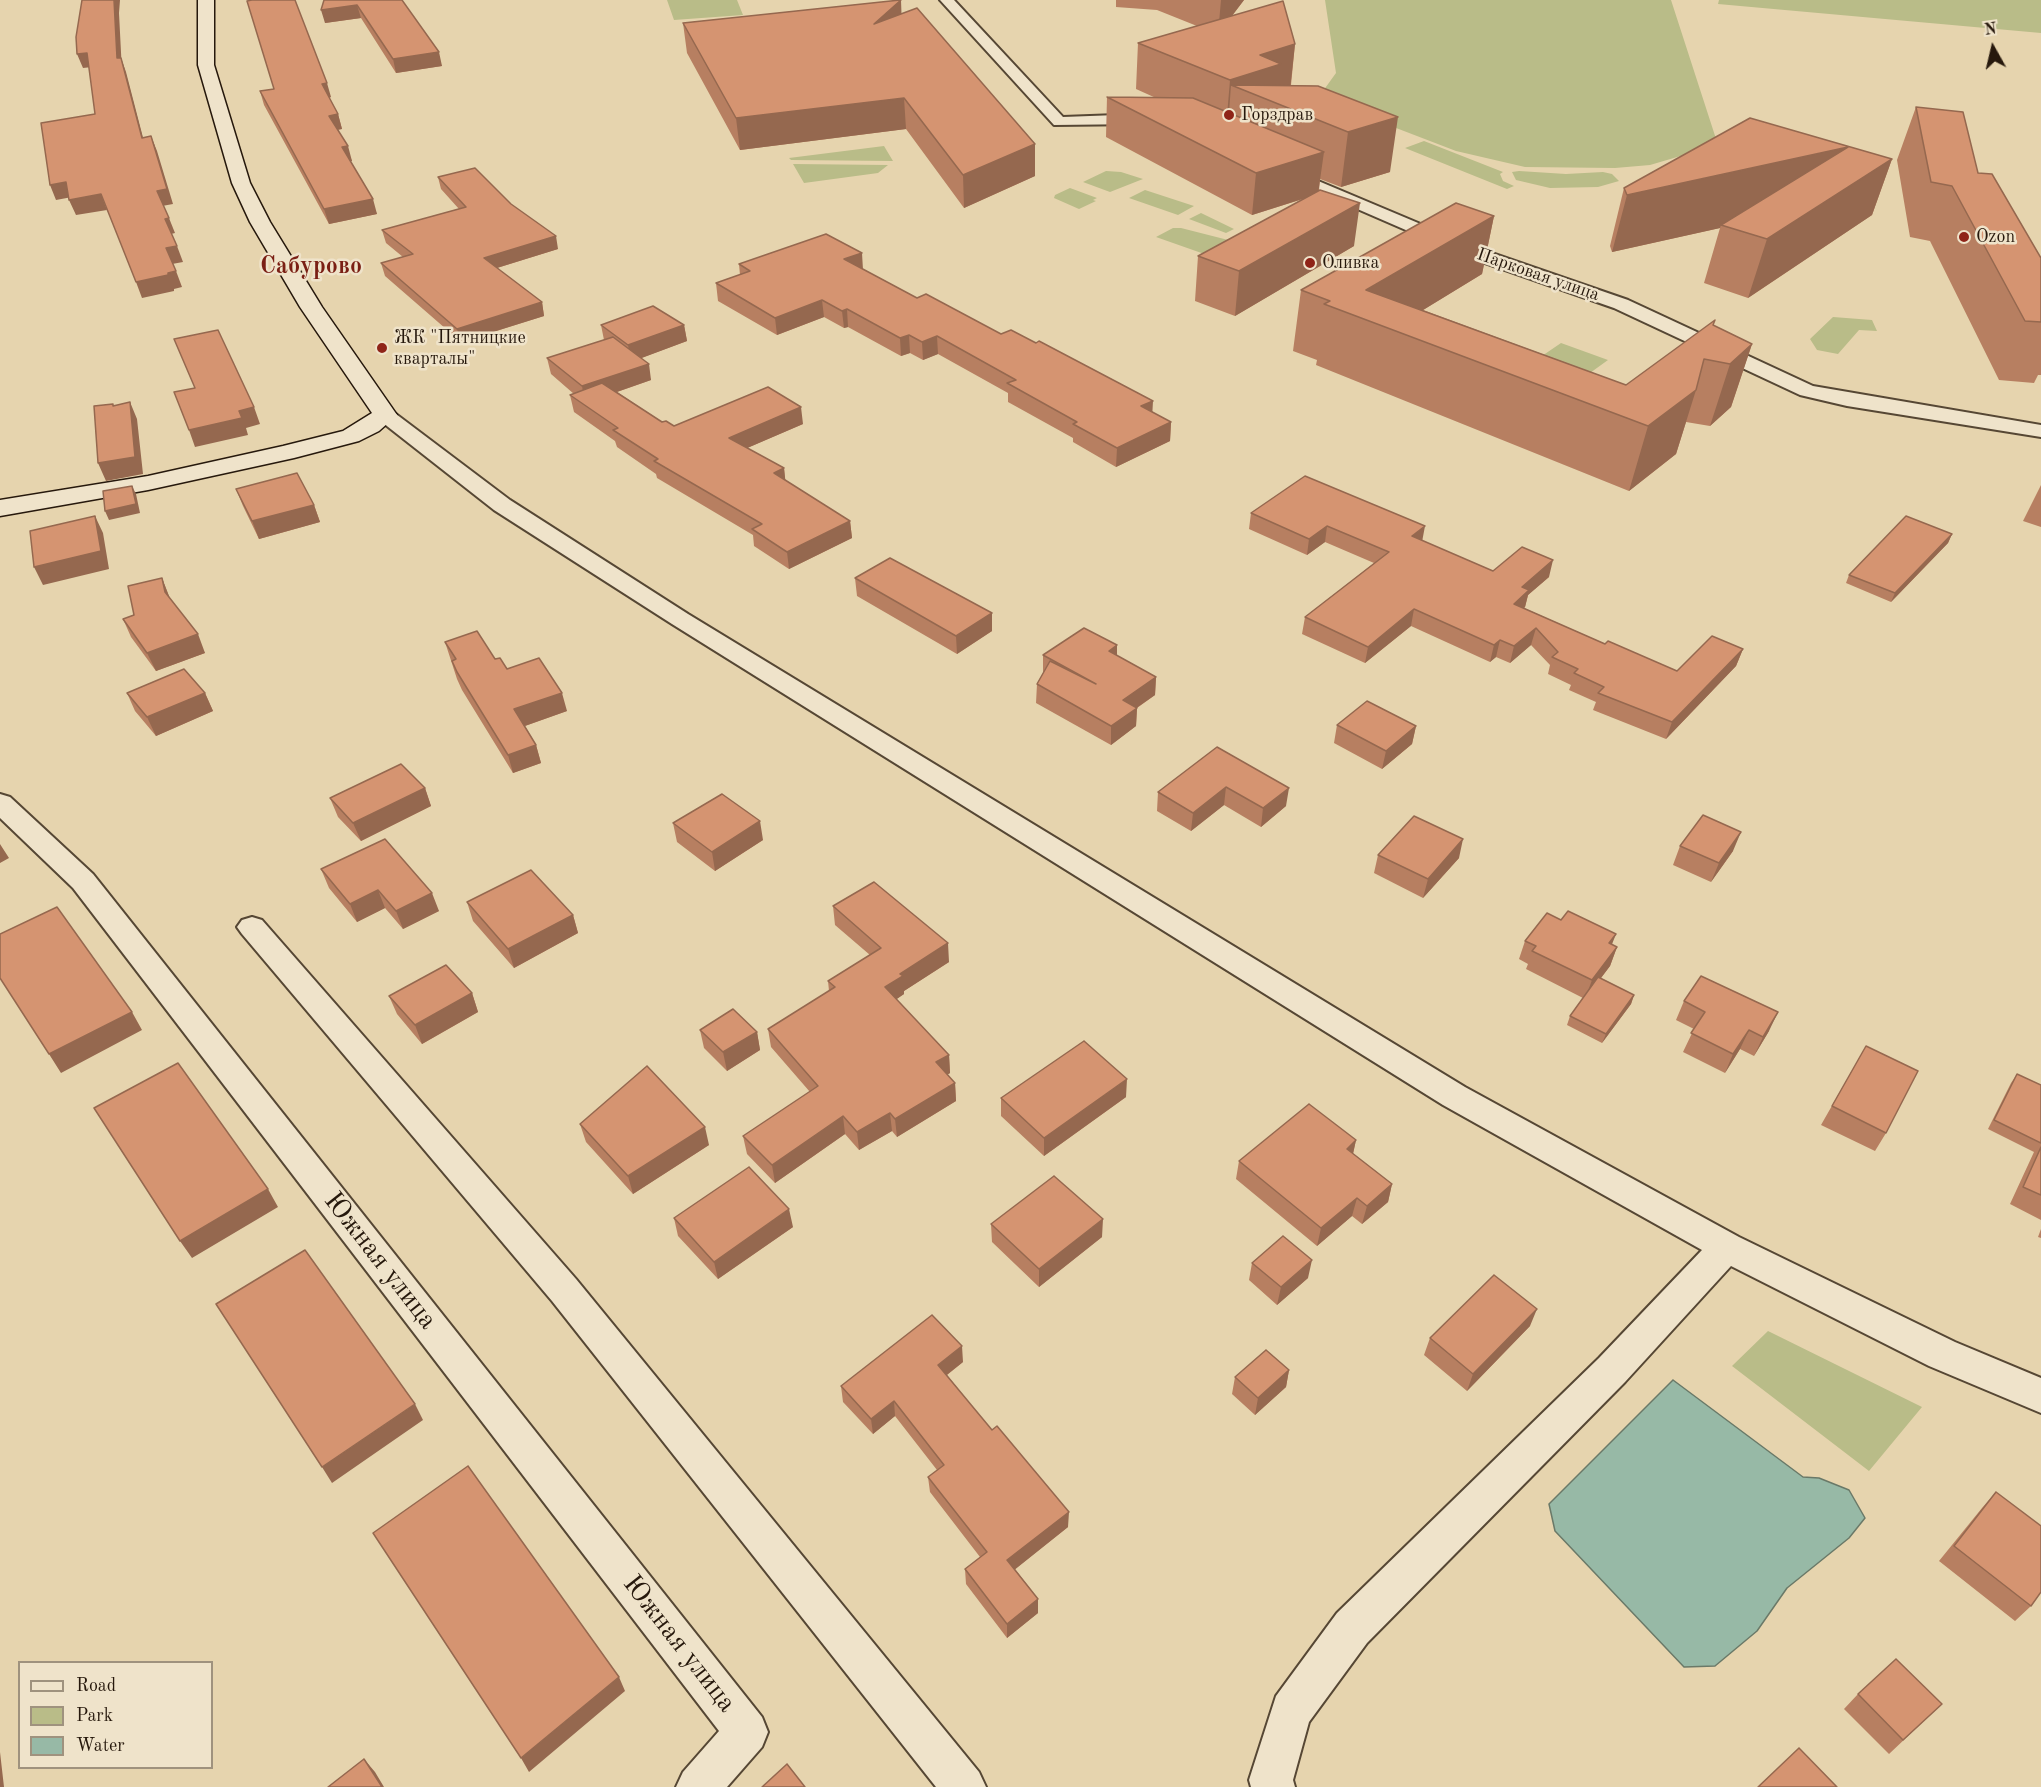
<!DOCTYPE html>
<html>
<head>
<meta charset="utf-8">
<style>
	body { margin:0 }
	#map { position:relative; width:2041px; height:1787px; overflow:hidden; background:#e6d4ae; font-family:"Old Standard TT",serif }
	canvas { display:block }
	.legend { position:absolute; left:18px; top:1661px; width:195px; height:108px; box-sizing:border-box; background:#efe3ca; border:2px solid #9f927e; margin:0; padding:8px 10px; list-style:none; font-size:18px; color:#26180c }
	.legend li { display:flex; align-items:center; gap:12px; height:30px }
	.legend b { width:30px; border:2px solid #9f927e }
	.north { position:absolute; left:1963px; top:18px; width:60px; height:60px; -webkit-text-stroke:4px #efe3ca; paint-order:stroke; rotate:352deg; font-size:16px; font-weight:700; line-height:24px; text-align:center; color:#26180c }
	.north::after { content:''; display:block; margin:auto; width:21px; height:27px; background:#26180c; clip-path:polygon(50% 0,100% 100%,50% 72%,0 100%) }
</style>
</head>
<body>
<div id="map">
<canvas width="2041" height="1787"></canvas>
<ul class="legend">
<li><b style="height:8px;background:#efe3ca"></b>Road</li>
<li><b style="height:16px;background:#b9bc88"></b>Park</li>
<li><b style="height:16px;background:#97b9a6"></b>Water</li>
</ul>
<div class="north">N</div>
</div>
<script>
const g = document.querySelector('canvas').getContext('2d');
g.lineJoin = 'round';
function fill(path, color) { g.fillStyle = color; g.fill(path, 'evenodd'); }
const toPath = rows => new Path2D(rows.map(r => 'M' + r).join(''));
function stroke(path, color, width, dash) { g.strokeStyle = color; g.lineWidth = width; g.lineCap = dash ? 'butt' : 'round'; g.setLineDash(dash || []); g.stroke(path); }
function drawText(font, color, halo, rows, align = 'center') {
  g.font = font + ' "Old Standard TT",serif'; g.lineWidth = 5; g.setLineDash([]); g.textBaseline = 'middle'; g.strokeStyle = halo; g.fillStyle = color; for (const [text, x, y, turn = 0] of rows) {
    g.save(); g.translate(x, y); g.rotate((+turn || 0) * Math.PI / 180); g.textAlign = isNaN(turn) ? turn : align; if (halo) g.strokeText(text, 0, 0); g.fillText(text, 0, 0); g.restore();
  }
}
fill(toPath([
	[667,0,737,0,743,15,674,20],
	[1325,0,1671,0,1718,145,1650,165,1615,168,1525,167,1456,151,1318,98,1336,73],
	[1719,0,2041,0,2041,33,1718,4],
	[1424,141,1503,172,1500,174,1503,181,1514,186,1507,189,1405,148],
	[884,146,893,161,791,160,789,158],
	[793,164,888,165,878,173,804,183],
	[1106,171,1121,172,1143,179,1110,192,1083,182],
	[1519,171,1566,174,1603,172,1612,174,1619,181,1598,187,1550,188,1516,180,1512,172],
	[1070,188,1097,198,1093,200,1096,201,1079,209,1054,198,1055,195],
	[1145,190,1194,206,1178,215,1129,198],
	[1201,213,1234,229,1226,233,1189,219],
	[1173,228,1181,228,1236,242,1210,256,1156,237],
	[1833,317,1872,320,1877,331,1859,330,1838,354,1817,350,1810,339],
	[1561,343,1608,360,1565,391,1517,373],
	[1768,1331,1922,1407,1869,1471,1732,1366]
]), '#b9bc88');
const water = toPath([
	[1673,1380,1803,1477,1819,1478,1849,1490,1865,1518,1849,1538,1787,1588,1757,1631,1715,1666,1684,1667,1555,1531,1549,1504,1673,1380]
]);
fill(water, '#97b9a6');
stroke(water, '#6a7968', 1.5);
const street = toPath([
	[940,0,954,0,1063,117,1144,114,1152,119,1144,124,1054,125,940,0],
	[1285,167,1480,249,1628,300,1813,386,2041,425,2041,437,1847,406,1800,395,1614,308,1468,257,1279,175,1277,172,1279,169,1285,167],
	[385,409,392,411,510,500,688,614,1465,1087,1739,1237,1955,1342,2041,1378,2041,1413,1929,1366,1731,1266,1625,1382,1367,1643,1309,1722,1293,1780,1295,1787,1251,1787,1249,1780,1276,1696,1337,1613,1599,1358,1702,1250,1443,1105,672,624,494,510,378,419,375,415,378,411,385,409],
	[0,794,10,797,93,874,762,1717,768,1732,762,1747,727,1787,676,1787,683,1772,719,1731,73,888,0,818,0,794],
	[252,917,262,920,576,1279,979,1772,986,1787,936,1787,552,1301,242,934,237,927,242,920,252,917]
]);
const secondary = toPath([
	[198,0,214,0,214,65,250,183,270,222,322,307,397,415,379,431,359,441,294,458,148,490,0,516,0,500,148,476,283,446,343,431,372,413,300,307,250,222,232,183,198,65,198,0]
]);
stroke(street, '#564734', 4);
stroke(secondary, '#26180c', 3);
fill(street, '#efe3ca');
fill(secondary, '#efe3ca');
fill(toPath([
	[324,0,402,0,442,66,396,73,361,18,325,23],
	[901,0,901,14,1035,176,964,208,906,129,740,150,687,53,683,23],
	[1116,0,1244,0,1232,16,1295,44,1291,85,1318,86,1390,172,1341,187,1320,179,1319,191,1354,246,1235,316,1195,301,1198,256,1306,198,1252,215,1106,137,1107,97,1156,98,1136,89,1138,43,1197,26,1157,10,1116,7],
	[260,91,331,97,329,98,338,114,342,129,338,130,352,161,350,161,377,214,329,224,264,105],
	[1916,107,1978,173,2041,258,2041,375,2038,375,2034,383,1999,380,1930,241,1910,237,1897,160],
	[1892,159,1872,215,1748,298,1704,283,1720,228,1612,252,1610,246,1624,188],
	[438,177,558,249,497,268,542,302,544,316,461,342,385,276,381,263,403,257,386,243,382,230,459,209,441,189],
	[1494,216,1482,274,1423,310,1626,385,1713,325,1752,344,1731,407,1710,426,1686,422,1676,454,1629,491,1316,365,1317,360,1293,351,1301,290],
	[739,264,863,269,917,298,1171,422,1170,441,1116,467,1073,442,1073,438,1008,402,1008,393,938,354,923,360,910,353,901,356,848,327,844,328,824,317,777,335,718,301,716,283,740,275],
	[601,325,684,325,687,341,641,358,651,380,617,392,662,422,674,426,803,424,747,448,784,468,785,480,850,521,852,538,789,569,754,546,753,535,657,478,656,474,617,447,615,441,574,412,570,395,574,394,551,374,547,358,604,340],
	[2041,485,2041,527,2023,521],
	[236,489,314,505,320,522,259,539,243,506],
	[1251,513,1422,541,1493,571,1549,577,1528,595,1525,607,1524,608,1605,644,1677,671,1743,649,1736,666,1666,739,1593,710,1596,702,1569,690,1571,685,1548,674,1550,665,1531,645,1510,663,1496,657,1490,662,1411,626,1365,663,1302,634,1305,617,1374,563,1325,542,1307,555,1249,529],
	[1952,534,1948,543,1891,602,1846,583,1849,575],
	[162,578,170,599,205,653,156,671,131,637,123,619,134,615],
	[855,578,992,613,992,631,957,654,857,596],
	[445,642,495,659,567,711,525,726,536,745,541,763,513,773,462,690,457,679],
	[1117,645,1117,656,1156,677,1155,695,1137,708,1136,726,1111,745,1036,703,1037,684,1043,673,1043,655],
	[127,693,205,693,213,711,156,736,135,711],
	[1337,725,1416,726,1412,744,1382,769,1334,743],
	[1217,747,1286,806,1261,827,1224,805,1191,831,1157,811,1158,792],
	[425,788,431,806,361,841,338,817,330,798],
	[673,823,763,840,715,871,677,842],
	[1680,846,1733,851,1711,882,1673,865],
	[1378,855,1459,858,1423,898,1374,873],
	[321,869,439,911,403,929,385,908,357,922,329,888],
	[467,902,573,915,578,933,514,968,473,921],
	[833,906,949,962,904,991,904,994,896,999,949,1055,950,1073,947,1075,955,1083,956,1101,897,1137,892,1131,859,1150,845,1134,775,1183,747,1154,743,1136,810,1092,771,1047,768,1029,829,991,828,981,870,955,835,925],
	[1525,941,1612,944,1617,947,1610,966,1601,978,1634,995,1631,1004,1602,1043,1567,1025,1570,1016,1583,998,1526,969,1528,964,1519,959],
	[472,993,478,1012,422,1044,397,1014,389,996],
	[1684,1001,1769,1031,1754,1056,1740,1049,1725,1073,1683,1052,1694,1029,1676,1020],
	[700,1030,757,1032,760,1050,727,1071,704,1048],
	[1866,1046,1886,1133,1875,1151,1821,1125],
	[2017,1074,2041,1085,2041,1220,2010,1204,2034,1152,1988,1129,2011,1083],
	[1126,1097,1044,1156,1001,1116,1001,1098],
	[580,1124,709,1145,633,1194,586,1142],
	[1356,1140,1353,1154,1392,1184,1388,1202,1362,1224,1352,1216,1317,1246,1236,1179,1239,1161],
	[674,1218,793,1227,718,1279,678,1236],
	[991,1224,1102,1237,1039,1287,992,1242],
	[2041,1229,2041,1238,2038,1237],
	[1252,1263,1308,1278,1277,1305,1249,1280],
	[1530,1326,1467,1391,1424,1355,1430,1338],
	[963,1362,947,1375,1068,1527,1015,1569,1038,1599,1038,1613,1007,1638,966,1584,965,1569,980,1557,930,1492,928,1477,937,1470,895,1416,873,1434,843,1402,841,1386],
	[1289,1370,1286,1387,1255,1415,1232,1394,1235,1377],
	[1996,1492,2031,1606,2015,1621,1939,1561,1982,1508],
	[1858,1694,1942,1704,1889,1754,1844,1709]
]), '#b77f61');
fill(toPath([
	[114,0,120,0,119,13,122,72,117,58],
	[901,0,902,28,874,24],
	[1221,0,1244,0,1218,34],
	[357,5,361,18,325,23,321,10],
	[1295,44,1290,90,1231,85,1228,127,1226,128,1230,80,1260,55],
	[439,52,442,66,396,73,393,59],
	[87,53,92,67,83,68,77,54],
	[121,58,126,72,147,153,142,138],
	[327,83,331,97,326,98,322,84],
	[904,98,906,129,740,150,736,118],
	[338,114,342,129,333,130,329,116],
	[1398,117,1390,172,1341,187,1348,132],
	[151,136,157,151,173,204,162,206,157,191],
	[1035,144,1035,176,964,208,963,175],
	[348,146,352,161,346,162,342,147],
	[1848,147,1892,159,1872,215,1748,298,1767,239,1721,225,1720,228,1612,252,1627,195],
	[1324,152,1318,194,1252,215,1256,173],
	[66,182,72,197,56,200,50,185],
	[101,194,107,210,76,215,69,200],
	[373,199,377,214,329,224,324,209],
	[1360,203,1354,246,1235,316,1239,271],
	[1494,216,1482,274,1392,329,1366,290],
	[169,218,175,233,171,234,165,219],
	[556,236,558,249,487,271,484,258],
	[177,246,183,262,172,264,166,248],
	[862,253,863,270,844,259],
	[176,271,182,287,174,289,174,291,142,298,136,282],
	[822,300,824,317,777,335,775,318],
	[542,302,544,316,461,342,457,329],
	[847,309,848,327,844,328,842,311],
	[684,325,687,341,631,362,628,345],
	[909,335,910,353,901,356,900,338],
	[937,336,938,354,923,360,922,342],
	[1752,344,1731,407,1710,426,1730,364],
	[649,364,651,380,585,403,582,386],
	[1696,390,1676,454,1629,491,1648,426],
	[1153,401,1152,419,1141,406],
	[130,402,137,419,143,474,106,481,98,463],
	[254,407,260,424,246,428,248,435,195,447,189,430,239,411],
	[801,407,803,424,731,455,729,438],
	[1171,422,1170,441,1116,467,1117,448],
	[784,468,786,486,774,473],
	[132,486,136,494,140,513,109,520,105,511],
	[314,505,320,522,259,539,252,521],
	[95,516,103,533,109,569,43,585,34,567],
	[850,521,852,538,789,569,787,552],
	[1327,526,1325,542,1307,555,1309,539],
	[1425,526,1422,542,1412,536],
	[1952,534,1948,543,1891,602,1895,593],
	[1553,560,1549,577,1528,595,1525,607,1509,621,1514,604,1522,587],
	[162,578,169,596,173,610,165,592],
	[1414,609,1411,626,1365,663,1368,647],
	[992,613,992,631,957,654,956,636],
	[1536,628,1531,645,1510,663,1514,646],
	[198,634,205,653,156,671,147,653],
	[1500,640,1496,657,1490,662,1494,645],
	[1117,645,1117,664,1109,651],
	[1743,649,1736,666,1666,739,1672,722],
	[1156,677,1155,695,1122,718,1123,700],
	[205,693,213,711,156,736,147,717],
	[562,693,567,711,519,728,514,709],
	[1137,708,1136,726,1111,745,1111,726],
	[1416,726,1412,744,1382,769,1386,751],
	[536,745,541,763,513,773,508,755],
	[1226,787,1224,805,1191,831,1193,813],
	[425,788,431,806,361,841,353,823],
	[1289,788,1286,806,1261,827,1263,808],
	[760,821,763,840,715,871,712,852],
	[1741,832,1733,851,1711,882,1719,863],
	[1463,839,1459,858,1423,898,1428,879],
	[0,844,9,858,0,863],
	[378,890,385,908,357,922,350,904],
	[432,893,439,911,403,929,396,911],
	[573,915,578,933,514,968,508,949],
	[1616,934,1609,952,1609,943],
	[948,943,949,962,904,991,904,994,887,1006,885,987,900,974],
	[1617,947,1610,966,1585,999,1592,980],
	[472,993,478,1012,422,1044,415,1025],
	[1634,995,1631,1004,1602,1043,1606,1034],
	[132,1012,142,1030,61,1073,49,1054],
	[1778,1012,1769,1031,1754,1056,1763,1037],
	[1749,1030,1740,1049,1725,1073,1733,1054],
	[757,1032,760,1050,727,1071,723,1052],
	[949,1055,950,1073,937,1081,936,1062],
	[1127,1079,1126,1097,1044,1156,1044,1138],
	[955,1083,956,1101,897,1137,895,1119],
	[890,1113,892,1131,859,1150,857,1132],
	[843,1116,845,1134,775,1183,772,1165],
	[705,1127,709,1145,633,1194,628,1176],
	[1356,1140,1352,1158,1347,1149],
	[1392,1184,1388,1202,1362,1224,1367,1206],
	[268,1189,278,1207,192,1258,180,1241],
	[1357,1198,1352,1216,1317,1246,1321,1228],
	[789,1209,793,1227,718,1279,714,1262],
	[1103,1219,1102,1237,1039,1287,1039,1269],
	[1312,1260,1308,1278,1277,1305,1281,1287],
	[1537,1309,1530,1326,1467,1391,1473,1374],
	[962,1346,963,1362,939,1381,938,1365],
	[1289,1370,1286,1387,1255,1415,1258,1398],
	[894,1401,895,1416,873,1434,871,1419],
	[415,1404,423,1420,332,1483,322,1467],
	[1069,1512,1068,1527,1008,1575,1007,1560],
	[1038,1599,1038,1613,1007,1638,1007,1624],
	[619,1677,625,1691,529,1772,521,1758],
	[0,1752,4,1787,0,1787],
	[364,1759,375,1772,384,1787,382,1787]
]), '#95684f');
const building = toPath([
	[82,0,114,0,117,58,121,58,142,138,151,136,167,189,157,191,169,218,165,219,177,246,166,248,176,271,168,273,168,275,136,282,101,194,69,200,66,182,50,185,41,123,95,114,87,53,77,54,76,37,82,0],
	[252,0,295,0,327,83,322,84,338,114,329,116,348,146,342,147,373,199,324,209,260,91,274,89,247,1,252,0],
	[324,0,402,0,439,52,393,59,357,5,321,10,324,0],
	[900,0,901,0,874,24,917,8,1035,144,963,175,904,98,736,118,683,23,900,0],
	[1283,1,1295,44,1260,55,1281,64,1230,80,1138,43,1283,1],
	[1231,85,1318,86,1398,117,1348,132,1231,85],
	[1107,97,1193,98,1324,152,1256,173,1107,97],
	[1916,107,1963,112,1978,173,1992,174,2041,258,2041,322,2025,321,1952,186,1931,182,1916,107],
	[1750,118,1892,159,1767,239,1721,225,1848,147,1627,195,1624,188,1750,118],
	[475,168,511,204,556,236,484,258,542,302,457,329,381,263,413,254,382,230,466,207,438,177,475,168],
	[1320,190,1360,203,1239,271,1198,256,1320,190],
	[1456,203,1494,216,1366,290,1626,385,1715,320,1713,325,1752,344,1730,364,1704,359,1696,390,1648,426,1324,304,1330,301,1301,290,1456,203],
	[826,234,862,253,844,259,917,298,926,294,1001,334,1011,330,1036,343,1039,341,1153,401,1141,406,1171,422,1117,448,1073,424,1077,422,1007,383,1016,380,937,336,922,342,909,335,900,338,847,309,842,311,822,300,775,318,716,283,750,271,739,264,826,234],
	[653,306,684,325,628,345,601,325,653,306],
	[218,330,254,407,239,411,242,418,189,430,174,392,195,388,174,339,218,330],
	[613,337,649,364,582,386,547,358,613,337],
	[602,383,662,422,666,421,674,426,768,387,801,407,729,438,784,468,774,473,850,521,787,552,752,529,762,524,654,461,658,459,613,430,618,428,570,395,602,383],
	[130,402,135,457,98,463,94,406,113,404,113,406,130,402],
	[297,473,314,505,252,521,236,489,297,473],
	[1305,476,1425,526,1412,536,1493,571,1522,547,1553,560,1522,587,1529,590,1514,604,1605,644,1608,641,1677,671,1712,636,1743,649,1672,722,1598,693,1604,687,1574,673,1578,669,1552,657,1558,652,1536,628,1514,646,1500,640,1494,645,1414,609,1368,647,1305,617,1389,552,1327,526,1309,539,1251,513,1305,476],
	[132,486,136,504,105,511,103,491,132,486],
	[95,516,101,551,34,567,30,531,95,516],
	[1906,516,1952,534,1895,593,1849,575,1906,516],
	[890,558,992,613,956,636,855,578,890,558],
	[162,578,165,592,198,634,147,653,123,619,134,615,128,586,162,578],
	[1084,628,1117,645,1109,651,1156,677,1123,700,1137,708,1111,726,1037,684,1050,661,1096,684,1043,655,1084,628],
	[477,631,495,659,500,658,507,669,539,658,562,693,514,709,536,745,508,755,457,672,452,661,456,659,445,642,477,631],
	[184,669,205,693,147,717,127,693,184,669],
	[1367,701,1416,726,1386,751,1337,725,1367,701],
	[1217,747,1289,788,1263,808,1226,787,1193,813,1158,792,1217,747],
	[401,764,425,788,353,823,330,798,401,764],
	[722,794,760,821,712,852,673,823,722,794],
	[1703,815,1741,832,1719,863,1680,846,1703,815],
	[1414,816,1463,839,1428,879,1378,855,1414,816],
	[385,839,432,893,396,911,378,890,350,904,321,869,385,839],
	[531,870,573,915,508,949,467,902,531,870],
	[874,882,948,943,900,974,903,976,885,987,949,1055,936,1062,955,1083,895,1119,890,1113,857,1132,843,1116,772,1165,743,1136,818,1086,768,1029,835,987,828,981,881,948,833,906,874,882],
	[57,907,132,1012,49,1054,0,978,0,934,57,907],
	[1568,911,1616,934,1609,943,1617,947,1592,980,1532,951,1536,946,1525,941,1547,913,1561,920,1568,911],
	[446,965,472,993,415,1025,389,996,446,965],
	[1701,976,1778,1012,1763,1037,1749,1030,1733,1054,1691,1033,1705,1012,1684,1001,1701,976],
	[1598,977,1634,995,1606,1034,1570,1016,1598,977],
	[733,1009,757,1032,723,1052,700,1030,733,1009],
	[1084,1041,1127,1079,1044,1138,1001,1098,1084,1041],
	[1866,1046,1918,1071,1886,1133,1832,1106,1866,1046],
	[178,1063,268,1189,180,1241,94,1108,178,1063],
	[647,1066,705,1127,628,1176,580,1124,647,1066],
	[2017,1074,2041,1085,2041,1143,1994,1120,2017,1074],
	[1309,1104,1356,1140,1347,1149,1392,1184,1367,1206,1357,1198,1321,1228,1239,1161,1309,1104],
	[2041,1147,2041,1195,2023,1187,2041,1147],
	[749,1167,789,1209,714,1262,674,1218,749,1167],
	[1054,1176,1103,1219,1039,1269,991,1224,1054,1176],
	[1283,1236,1312,1260,1281,1287,1252,1263,1283,1236],
	[305,1250,415,1404,322,1467,216,1304,305,1250],
	[1494,1275,1537,1309,1473,1374,1430,1338,1494,1275],
	[932,1315,962,1346,938,1365,992,1430,997,1426,1069,1512,1007,1560,1038,1599,1007,1624,965,1569,987,1552,928,1477,944,1465,894,1401,871,1419,841,1386,932,1315],
	[1266,1350,1289,1370,1258,1398,1235,1377,1266,1350],
	[468,1466,619,1677,521,1758,373,1533,468,1466],
	[1996,1492,2041,1526,2041,1592,2031,1606,1954,1546,1996,1492],
	[1896,1659,1942,1704,1903,1740,1858,1694,1896,1659],
	[1799,1748,1837,1787,1758,1787,1799,1748],
	[364,1759,382,1787,328,1787,364,1759],
	[787,1764,805,1787,762,1787,787,1764]
]);
fill(building, '#d59471');
stroke(building, '#95684f', 1.5);
for (const [x, y, r, color] of [
	[1229,115,6,"#8f2418"],
	[1964,237,6,"#8f2418"],
	[1310,263,6,"#8f2418"],
	[382,348,6,"#8f2418"]
]) { const dot = new Path2D(); dot.arc(x, y, r, 0, 2 * Math.PI); g.fillStyle = color; g.fill(dot); stroke(dot, '#efe3ca', 2); }
drawText('18px', '#26180c', '#efe3ca', [
	["Горздрав",1241,115],
	["Ozon",1976,237],
	["Оливка",1322,263],
	["ЖК \"Пятницкие",394,338],
	["кварталы\"",394,359]
], 'left');
drawText('18px', '#26180c', '#efe3ca', [
	["Парковая улица",1538,275,19]
]);
drawText('bold 24px', '#7a1f14', '#efe3ca', [
	["Сабурово",311,267]
]);
drawText('27px', '#26180c', '#efe3ca', [
	["Южная улица",380,1261,52],
	["Южная улица",679,1644,52]
]);
</script>
</body>
</html>
